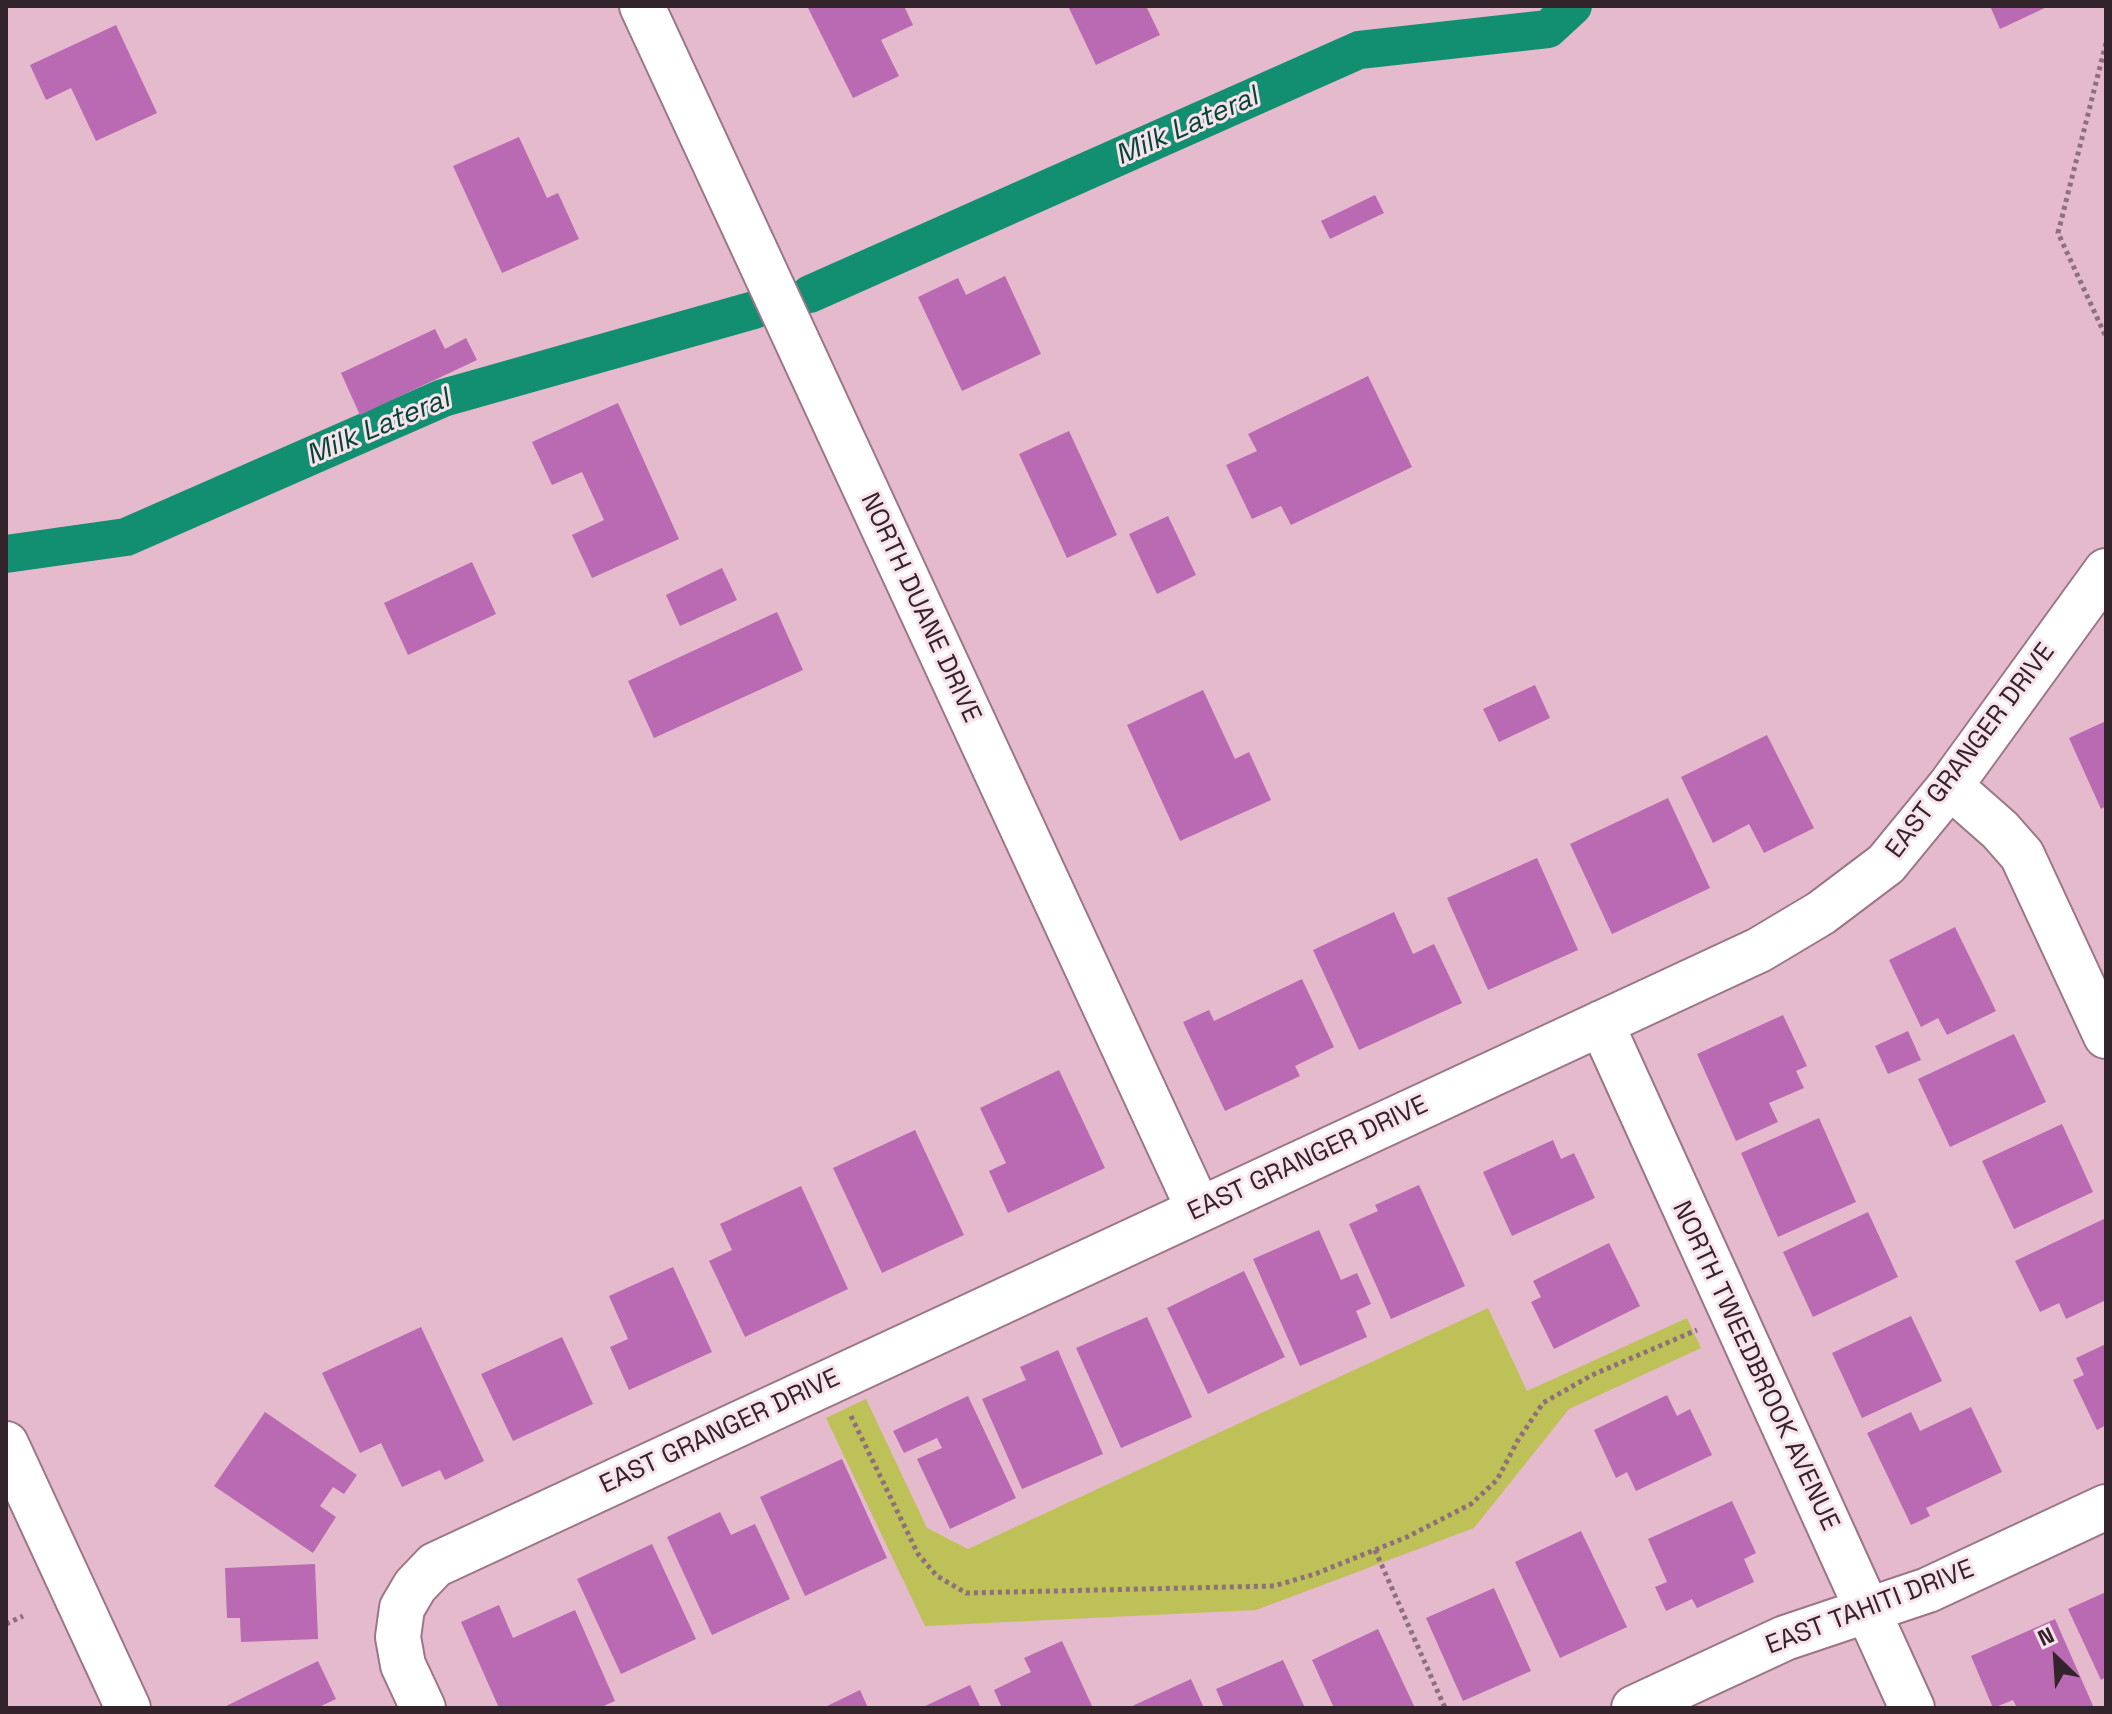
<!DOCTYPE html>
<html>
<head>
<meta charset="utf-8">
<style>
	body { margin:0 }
	#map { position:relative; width:2112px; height:1714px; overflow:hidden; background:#e4bacc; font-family:"Space Grotesk",sans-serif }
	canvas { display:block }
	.frame { position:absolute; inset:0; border:8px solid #33232a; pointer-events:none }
	.north { position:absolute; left:2016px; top:1618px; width:80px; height:80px; -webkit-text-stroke:6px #f8e2eb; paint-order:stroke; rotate:335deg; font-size:22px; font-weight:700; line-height:32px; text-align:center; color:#33232a }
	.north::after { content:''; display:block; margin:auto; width:28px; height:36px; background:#33232a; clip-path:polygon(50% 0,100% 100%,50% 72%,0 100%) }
</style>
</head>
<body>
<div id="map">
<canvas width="2112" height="1714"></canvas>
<div class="frame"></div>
<div class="north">N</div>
</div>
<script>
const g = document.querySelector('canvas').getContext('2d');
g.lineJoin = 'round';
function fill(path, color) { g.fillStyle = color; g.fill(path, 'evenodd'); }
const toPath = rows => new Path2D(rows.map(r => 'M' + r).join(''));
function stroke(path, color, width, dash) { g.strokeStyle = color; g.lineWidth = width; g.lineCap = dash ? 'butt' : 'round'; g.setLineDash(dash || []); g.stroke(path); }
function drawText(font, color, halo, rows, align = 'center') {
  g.font = font + ' "Space Grotesk",sans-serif'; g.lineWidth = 6; g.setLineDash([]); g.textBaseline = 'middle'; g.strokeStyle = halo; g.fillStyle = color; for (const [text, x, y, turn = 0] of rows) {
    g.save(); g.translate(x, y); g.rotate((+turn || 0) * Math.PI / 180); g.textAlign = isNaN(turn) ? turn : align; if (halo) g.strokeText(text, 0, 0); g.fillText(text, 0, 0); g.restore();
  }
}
fill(toPath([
	[1488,1308,1527,1391,1687,1318,1701,1348,1569,1409,1474,1528,1256,1610,925,1626,826,1418,866,1399,927,1528,968,1549]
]), '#bdc158');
stroke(toPath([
	[810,294,1359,50,1548,29,1573,6],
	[6,554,126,537,443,398,754,310]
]), '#128e70', 38);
fill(toPath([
	[807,6,904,6,913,25,881,40,899,76,853,98],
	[1068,6,1146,6,1160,35,1096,65],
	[1990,6,2049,6,2000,29],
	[116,25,157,113,96,141,71,88,46,100,30,65],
	[519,137,547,198,558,193,579,239,502,273,453,166],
	[1375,195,1384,213,1330,239,1321,221],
	[1005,276,1041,354,962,391,918,297,958,278,966,295],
	[435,329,445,349,466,338,477,360,360,415,341,373],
	[1368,376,1412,467,1291,525,1281,506,1252,519,1226,465,1257,451,1248,434],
	[618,403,679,539,592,578,572,535,604,520,582,472,552,485,532,442],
	[1069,431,1117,535,1067,558,1019,454],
	[1168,516,1196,575,1157,594,1129,534],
	[472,562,496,614,408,655,384,603],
	[722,568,737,600,680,626,666,595],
	[777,612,803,670,654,738,628,681],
	[1535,685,1550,718,1499,742,1483,709],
	[1203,690,1235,759,1249,752,1271,800,1180,841,1127,725],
	[2106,721,2106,806,2101,809,2069,738],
	[1767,735,1814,828,1764,853,1749,824,1713,843,1681,777],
	[1668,798,1710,888,1612,934,1570,844],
	[1537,858,1578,950,1488,990,1447,898],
	[1394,912,1413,954,1434,944,1462,1003,1359,1050,1313,950],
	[1955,927,1996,1011,1947,1035,1938,1018,1921,1027,1889,960],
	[1302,979,1334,1047,1295,1066,1300,1076,1225,1111,1183,1022,1209,1010,1214,1021],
	[1783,1015,1807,1066,1796,1071,1804,1088,1769,1103,1778,1122,1736,1141,1697,1054],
	[1908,1031,1921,1060,1888,1074,1875,1046],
	[2014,1034,2046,1102,1950,1147,1918,1079],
	[1059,1070,1105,1168,1008,1213,989,1171,1006,1163,980,1108],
	[1819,1118,1856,1202,1778,1237,1741,1153],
	[2062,1124,2093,1192,2014,1229,1982,1161],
	[915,1130,964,1235,882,1273,833,1168],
	[1553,1140,1561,1159,1574,1153,1595,1198,1512,1236,1483,1172],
	[1419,1185,1465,1286,1391,1319,1349,1224,1378,1211,1375,1205],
	[801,1186,848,1289,745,1337,709,1261,732,1250,720,1224],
	[1868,1212,1898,1277,1813,1317,1783,1252],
	[2106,1218,2106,1300,2066,1319,2059,1303,2040,1312,2015,1261],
	[1319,1230,1341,1280,1357,1273,1371,1304,1356,1311,1367,1337,1300,1366,1253,1259],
	[1609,1243,1640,1306,1554,1349,1531,1302,1541,1297,1533,1281],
	[673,1267,712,1352,629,1390,610,1347,628,1339,609,1296],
	[1244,1271,1285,1357,1208,1394,1167,1308],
	[1911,1316,1942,1381,1862,1418,1832,1353],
	[1147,1317,1192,1417,1121,1448,1076,1348],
	[421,1327,484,1461,445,1480,440,1470,402,1487,381,1443,360,1453,322,1373],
	[562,1337,593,1404,513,1441,481,1374],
	[2106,1344,2106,1425,2097,1430,2073,1380,2084,1375,2076,1358],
	[1058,1350,1103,1454,1022,1489,982,1399,1026,1380,1020,1367],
	[1667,1395,1677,1416,1690,1409,1712,1455,1636,1491,1627,1472,1616,1478,1594,1430],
	[968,1396,1016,1498,950,1529,917,1459,942,1448,937,1438,904,1453,893,1431],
	[1971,1407,2002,1472,1926,1508,1930,1516,1911,1525,1867,1433,1911,1412,1920,1431],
	[265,1412,357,1475,344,1494,333,1487,320,1506,336,1517,313,1553,214,1486],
	[842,1459,887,1558,805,1596,760,1497],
	[1732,1501,1756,1553,1744,1559,1754,1582,1697,1608,1692,1599,1666,1611,1655,1587,1667,1582,1648,1539],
	[720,1512,731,1535,755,1524,790,1599,712,1635,667,1537],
	[1581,1531,1627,1627,1560,1658,1515,1562],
	[652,1544,696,1639,621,1674,577,1579],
	[315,1564,318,1639,241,1642,240,1618,227,1618,225,1568],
	[1494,1588,1531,1671,1463,1701,1426,1618],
	[2106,1592,2106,1677,2101,1680,2068,1609],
	[499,1605,513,1638,575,1610,615,1701,599,1708,499,1708,461,1622],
	[2055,1619,2094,1708,2017,1708,2013,1700,1993,1708,1971,1656],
	[1378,1629,1415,1708,1334,1708,1312,1660],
	[1062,1641,1093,1708,1002,1708,994,1690,1031,1672,1024,1658],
	[1283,1660,1305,1708,1224,1708,1216,1689],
	[318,1661,336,1699,317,1708,222,1708],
	[1191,1679,1204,1708,1128,1708],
	[970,1685,981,1708,921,1708],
	[860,1690,868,1708,823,1708]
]), '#ba6ab2');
const minor = toPath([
	[642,6,1199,1210],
	[1950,786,2000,830,2022,855,2106,1036],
	[1601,1023,1912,1708],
	[423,1708,403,1665,398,1637,402,1608,415,1586,435,1565,1759,950,1821,913,1886,864,1950,786,2106,571],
	[1634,1708,1785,1638,1928,1590,2106,1507]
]);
const tertiary = toPath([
	[6,1444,128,1708]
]);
stroke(minor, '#9c7687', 48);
stroke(tertiary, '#9c7687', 48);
stroke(toPath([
	[2106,43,2058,233,2106,337],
	[851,1416,918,1554,937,1576,966,1593,1274,1586,1315,1574,1407,1537,1471,1504,1497,1480,1518,1440,1543,1403,1592,1375,1697,1330],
	[1375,1550,1445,1708],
	[6,1624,23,1616]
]), '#8e707d', 5, [4, 4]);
stroke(minor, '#fff', 44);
stroke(tertiary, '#fff', 44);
drawText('26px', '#33232a', '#f8e2eb', [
	["NORTH DUANE DRIVE",920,608,65],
	["EAST GRANGER DRIVE",1971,751,-53],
	["EAST GRANGER DRIVE",1308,1159,-25],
	["NORTH TWEEDBROOK AVENUE",1755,1366,65],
	["EAST GRANGER DRIVE",720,1432,-25],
	["EAST TAHITI DRIVE",1870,1608,-21]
]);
drawText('italic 28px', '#034535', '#f8e2eb', [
	["Milk Lateral",1187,127,-24],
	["Milk Lateral",378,428,-23]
]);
</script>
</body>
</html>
